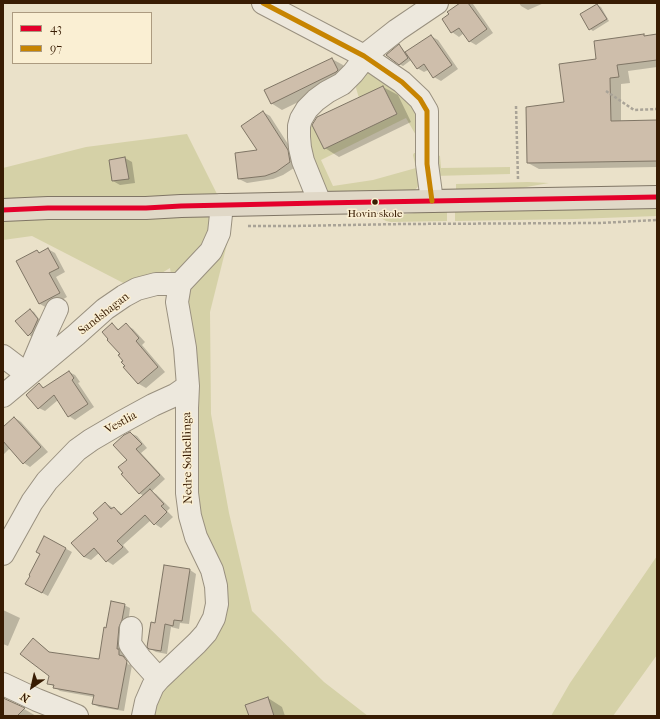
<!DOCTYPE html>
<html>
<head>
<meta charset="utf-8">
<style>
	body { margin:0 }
	#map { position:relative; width:660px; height:719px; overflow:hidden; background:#eae1c9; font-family:"IM FELL French Canon",serif }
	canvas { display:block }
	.frame { position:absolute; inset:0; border:4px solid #381c03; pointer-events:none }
	.legend { position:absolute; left:12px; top:12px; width:140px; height:52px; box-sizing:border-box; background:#faefd3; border:1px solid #ac9b80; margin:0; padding:5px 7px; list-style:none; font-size:12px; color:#381c03 }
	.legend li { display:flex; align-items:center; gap:8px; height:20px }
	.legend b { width:20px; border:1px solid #ac9b80 }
	.north { position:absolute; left:12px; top:667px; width:40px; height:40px; -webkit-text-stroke:3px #faefd3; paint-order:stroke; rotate:214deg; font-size:11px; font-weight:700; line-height:16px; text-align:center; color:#381c03 }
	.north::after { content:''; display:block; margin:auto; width:14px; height:18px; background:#381c03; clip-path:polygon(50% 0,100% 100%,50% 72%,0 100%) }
</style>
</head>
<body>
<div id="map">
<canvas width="660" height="719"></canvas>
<div class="frame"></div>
<ul class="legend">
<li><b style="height:5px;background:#e4002b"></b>43</li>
<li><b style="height:5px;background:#c78401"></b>97</li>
</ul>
<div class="north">N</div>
</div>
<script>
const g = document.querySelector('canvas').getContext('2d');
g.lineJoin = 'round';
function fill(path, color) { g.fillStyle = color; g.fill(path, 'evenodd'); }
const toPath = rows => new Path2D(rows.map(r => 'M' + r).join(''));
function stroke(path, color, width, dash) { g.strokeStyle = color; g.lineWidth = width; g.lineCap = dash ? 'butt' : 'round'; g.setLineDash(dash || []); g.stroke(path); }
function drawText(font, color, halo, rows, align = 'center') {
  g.font = font + ' "IM FELL French Canon",serif'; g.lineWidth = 3; g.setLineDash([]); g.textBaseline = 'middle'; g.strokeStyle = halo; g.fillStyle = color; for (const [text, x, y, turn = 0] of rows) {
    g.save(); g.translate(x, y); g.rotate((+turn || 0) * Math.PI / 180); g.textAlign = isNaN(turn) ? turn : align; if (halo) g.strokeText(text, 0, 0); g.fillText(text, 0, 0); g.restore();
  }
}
fill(toPath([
	[370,69,418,109,417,137,406,118,321,160,333,186,373,180,416,168,413,155,414,153,417,153,419,185,416,189,413,191,329,195,322,187,305,130,310,120,324,149,397,114,383,86,359,98,356,88,358,78],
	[187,134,232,224,210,312,211,414,229,513,252,611,324,682,368,716,148,716,150,703,214,624,194,510,181,336,170,268,135,289,32,236,3,240,3,168,86,147],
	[436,154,440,156,441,168,510,167,510,174,433,176],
	[528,182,549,183,498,192,456,193,456,184],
	[657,206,657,216,575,219,455,221,455,210],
	[423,209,447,210,447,221,391,222,386,221,381,218,414,213],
	[657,556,657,655,613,716,551,716,570,683]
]), '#d5d1a7');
fill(toPath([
	[461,3,471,3,473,4,493,33,476,45,469,41,464,33,459,37,452,32,443,19],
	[519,3,544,3,528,10,521,6],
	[597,5,601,7,609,21,593,31,590,29],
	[643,35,645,36,657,35,657,67,628,71,630,83,621,84,621,122,657,121,657,167,539,169,528,163,565,103,597,59],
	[431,36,438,40,458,69,441,81,434,77,428,70,424,72,417,68,411,60,403,66,399,64,399,46,402,48,406,53],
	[332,59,343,65,349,77,347,78,282,110,271,103],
	[383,87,398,95,411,122,339,157,325,148],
	[263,112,270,116,295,155,297,166,283,175,273,179,247,183,239,179,259,151],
	[125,158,132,162,135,183,120,185,113,181],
	[48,249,55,253,65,272,56,277,67,297,47,308,40,304,17,262,37,251,41,253],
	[30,310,34,312,41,322,36,334,32,337,29,335],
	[112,325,120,330,126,325,133,329,145,342,142,345,165,372,146,388,139,384,125,367,126,366,121,354],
	[69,372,75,375,80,382,78,383,94,407,75,420,69,416,58,400,45,411,39,408,39,385,45,388],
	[15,418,21,422,48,452,30,467,24,463,13,451,9,449,3,455,3,428],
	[130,433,137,436,147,448,141,453,165,479,151,492,156,494,170,508,167,511,173,517,161,528,155,524,151,520,123,545,129,552,113,565,107,561,99,553,91,560,84,557,105,503,120,512,123,515,144,496,139,493,128,460],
	[44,537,72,552,48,596,26,584,41,554],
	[190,570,196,574,189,624,180,623,179,629,171,627,167,654,156,652,149,648,156,624],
	[124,605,130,608,128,624,125,658,123,658,129,665,130,664,127,659,129,661,132,665,124,711,99,707,93,704,94,697,60,691,49,683,50,676,33,640,39,643,51,653,100,661,107,629],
	[3,610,20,618,8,646,3,644],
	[268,698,282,707,285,716,246,716,249,715],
	[3,699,26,710,36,716,3,716]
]), '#0003');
const building = toPath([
	[460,3,468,3,487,29,469,42,459,28,451,33,442,19,449,14,447,12,460,3],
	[597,4,607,19,589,30,580,14,597,4],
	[644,34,644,36,657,34,657,60,617,65,619,77,610,78,611,121,657,120,657,161,527,163,526,107,564,102,559,64,596,59,594,41,644,34],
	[431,35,452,65,433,78,424,64,417,69,405,52,431,35],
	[399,44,408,58,399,65,386,55,399,44],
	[332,58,338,70,336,72,271,104,264,90,332,58],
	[383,86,397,114,324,149,312,125,317,117,383,86],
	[263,111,288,150,290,162,276,172,265,176,238,179,235,153,257,150,241,126,263,111],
	[125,157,129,179,112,181,109,160,125,157],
	[48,248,59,268,49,273,60,293,39,304,16,261,37,250,39,253,48,248],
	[30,309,38,319,32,332,28,336,15,321,30,309],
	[112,323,118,330,126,323,139,338,136,341,158,367,138,384,123,367,125,366,121,362,123,361,118,355,120,354,107,340,108,339,102,332,112,323],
	[69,371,74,378,72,380,88,404,68,417,54,395,38,409,26,395,39,383,43,388,69,371],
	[14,417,41,447,23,464,3,441,3,427,14,417],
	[130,432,142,444,136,449,160,475,139,494,121,474,123,473,118,467,127,460,113,445,124,435,130,432],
	[150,489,164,504,161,506,167,512,154,525,145,515,117,541,123,547,106,562,94,548,84,557,71,543,98,519,93,513,105,502,111,509,114,507,121,515,150,489],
	[44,536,66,548,42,593,25,584,30,576,29,575,40,554,36,552,44,536],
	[164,565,190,569,182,621,174,620,173,626,165,624,161,651,149,649,147,647,151,622,155,623,164,565],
	[111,601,125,604,122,620,119,627,117,649,119,649,119,655,123,656,127,661,118,709,92,704,94,695,53,688,54,685,47,684,49,676,20,654,33,638,49,652,99,659,104,627,106,628,111,601],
	[268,697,274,716,249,716,245,705,268,697],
	[3,698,25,708,17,716,3,716,3,698]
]);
fill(building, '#cebeab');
stroke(building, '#7f7565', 1);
const minor = toPath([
	[263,3,364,56,402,82,420,99,427,111,427,164,432,201],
	[320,203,303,161,300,148,299,137,299,126,301,119,307,109,316,100,327,92,342,84,353,73,360,64,364,56,397,30,437,3],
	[3,356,28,375,44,337,57,309],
	[3,396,76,335,105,309,124,296,137,289,156,284,180,284,211,251,219,233,222,205],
	[3,554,32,502,47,481,77,450,91,440,120,423,153,405,175,395,188,386],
	[131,628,130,644,140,658,159,679],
	[3,684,37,700,77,716],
	[143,716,146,702,153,686,159,679,197,643,206,633,214,618,217,604,216,586,212,570,196,537,190,516,187,493,187,408,188,386,185,348,177,302,180,284]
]);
const major = toPath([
	[3,210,48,208,146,208,181,206,320,203,657,197]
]);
stroke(minor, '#99907f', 24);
stroke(major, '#7f7565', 24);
stroke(toPath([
	[606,91,634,110,657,109],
	[516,106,518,179],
	[248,226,293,226,403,224,600,223,657,220]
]), '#a9a397', 2.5, [3, 2]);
stroke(minor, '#ede8dd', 22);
stroke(major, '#e0d8c7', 22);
stroke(toPath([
	[3,210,48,208,146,208,181,206,320,203,657,197]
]), '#e4002b', 5);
stroke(toPath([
	[263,3,364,56,402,82,420,99,427,111,427,164,432,201]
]), '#c78401', 5);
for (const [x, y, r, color] of [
	[375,202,3.5,"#381c03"]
]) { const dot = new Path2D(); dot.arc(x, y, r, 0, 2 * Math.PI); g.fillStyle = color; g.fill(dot); stroke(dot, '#faefd3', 1.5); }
drawText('11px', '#381c03', '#faefd3', [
	["Hovin skole",375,214]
]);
drawText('12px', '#381c03', '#faefd3', [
	["Sandshagan",104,314,-38],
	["Vestlia",121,423,-29],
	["Nedre Solhellinga",188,458,-91]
]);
</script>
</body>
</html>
